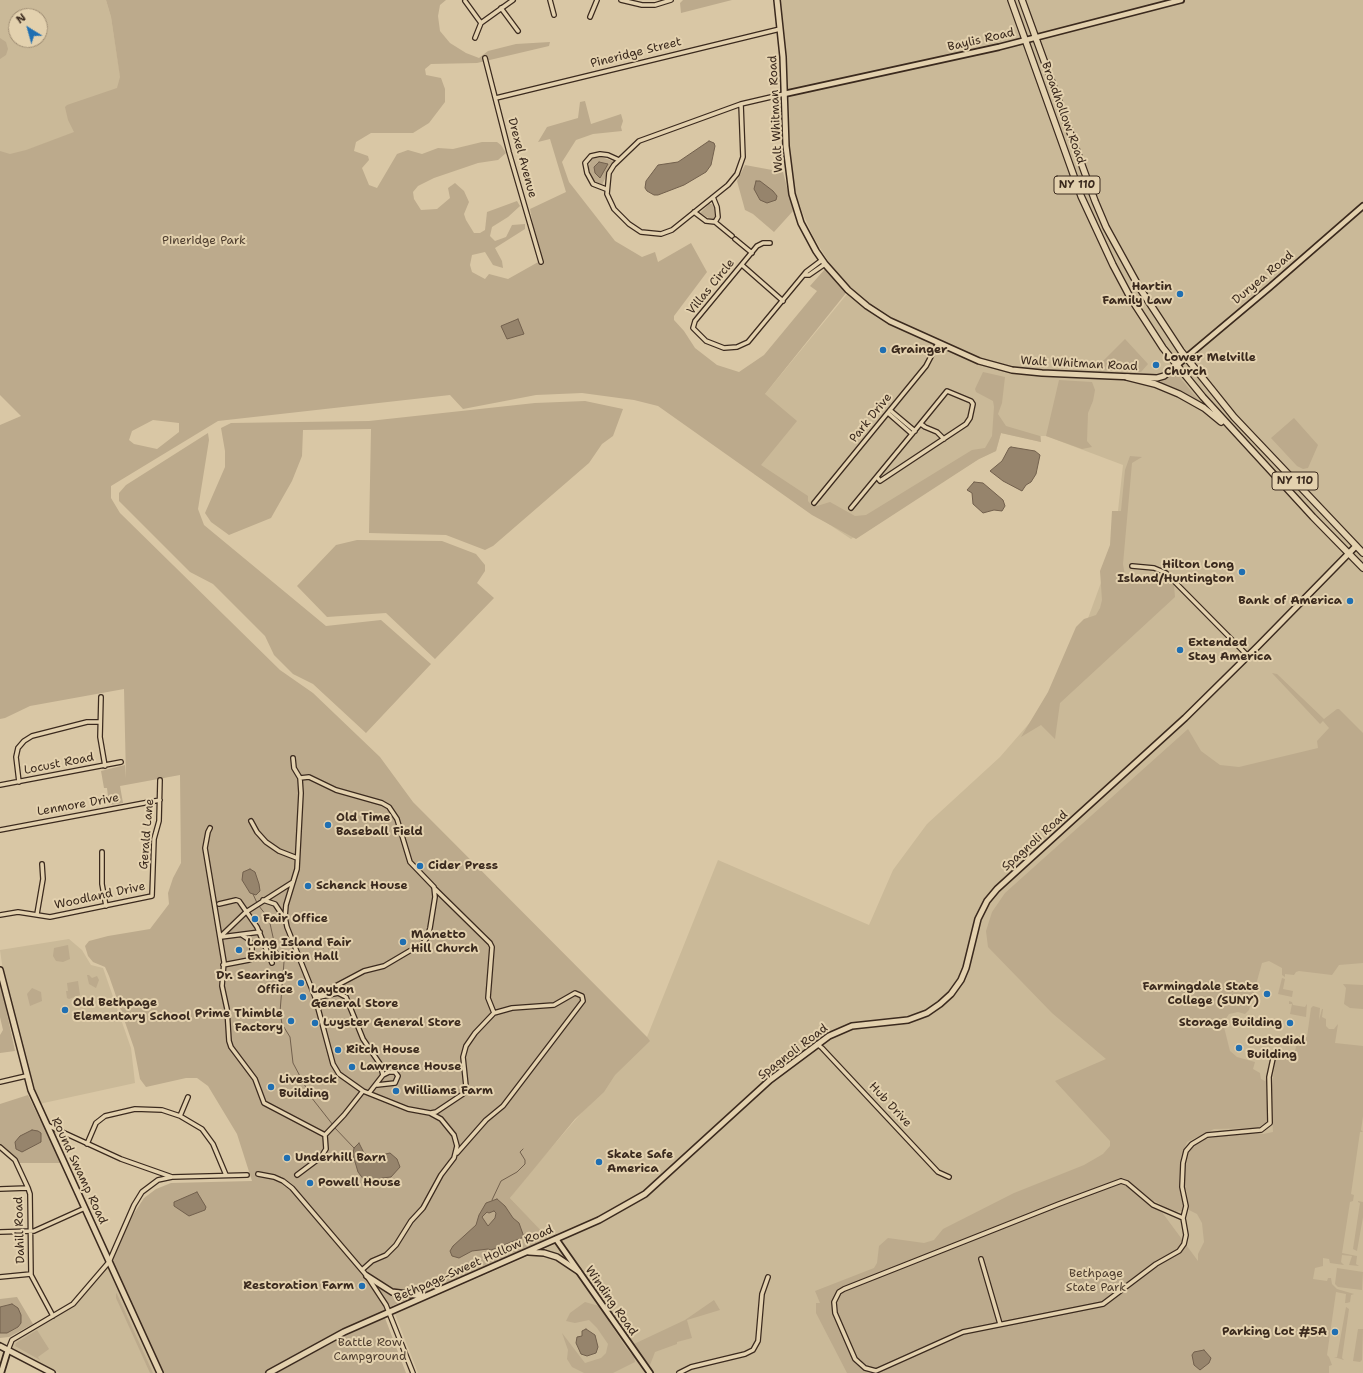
<!DOCTYPE html>
<html>
<head>
<meta charset="utf-8">
<style>
	body { margin:0 }
	#map { position:relative; width:1363px; height:1373px; overflow:hidden; background:#d9c7a5; font-family:"Shantell Sans",sans-serif }
	canvas { display:block }
	.north { position:absolute; left:8px; top:8px; width:40px; height:40px; box-sizing:border-box; background:#e3d1ae; border:1px solid #a08e74; border-radius:50%; rotate:323deg; font-size:11px; font-weight:700; line-height:16px; text-align:center; color:#3b2a1e }
	.north::after { content:''; display:block; margin:auto; width:14px; height:18px; background:#1f6fb2; clip-path:polygon(50% 0,100% 100%,50% 72%,0 100%) }
</style>
</head>
<body>
<div id="map">
<canvas width="1363" height="1373"></canvas>
<div class="north">N</div>
</div>
<script>
const g = document.querySelector('canvas').getContext('2d');
g.lineJoin = 'round';
function fill(path, color) { g.fillStyle = color; g.fill(path, 'evenodd'); }
const toPath = rows => new Path2D(rows.map(r => 'M' + r).join(''));
function stroke(path, color, width, dash) { g.strokeStyle = color; g.lineWidth = width; g.lineCap = dash ? 'butt' : 'round'; g.setLineDash(dash || []); g.stroke(path); }
function drawText(font, color, halo, rows, align = 'center') {
  g.font = font + ' "Shantell Sans",sans-serif'; g.lineWidth = 4; g.setLineDash([]); g.textBaseline = 'middle'; g.strokeStyle = halo; g.fillStyle = color; for (const [text, x, y, turn = 0] of rows) {
    g.save(); g.translate(x, y); g.rotate((+turn || 0) * Math.PI / 180); g.textAlign = isNaN(turn) ? turn : align; if (halo) g.strokeText(text, 0, 0); g.fillText(text, 0, 0); g.restore();
  }
}
fill(toPath([
	[0,0,106,0,111,17,122,88,76,132,8,157,0,155],
	[16,16,40,16,40,40,16,40],
	[780,0,1363,0,1363,1373,418,1373,395,1314,554,1245,510,1198,532,1170,647,1037,718,860,869,925,893,870,927,824,1000,757,1046,704,1083,632,1114,547,1123,465,1046,436,1041,436,1041,442,1001,433,996,451,979,459,851,539,754,474,765,394,852,288,832,267,814,238,803,214,796,194,791,168,786,55],
	[69,939,82,950,91,965,103,968,131,1048,135,1083,39,1104,28,1073,3,971,0,950],
	[108,1266,156,1373,59,1373,8,1346,75,1306]
]), '#cab998');
fill(toPath([
	[106,0,446,0,440,5,438,16,440,31,450,43,466,53,479,58,488,51,516,44,550,42,549,46,477,63,431,64,425,69,426,75,441,78,445,89,445,102,429,123,413,133,371,133,356,142,354,151,368,156,369,160,362,168,369,185,377,188,397,154,408,150,422,154,438,148,453,149,482,142,497,142,501,145,506,153,498,160,478,163,434,178,418,186,413,192,414,199,421,210,437,209,450,198,448,188,455,183,464,191,469,202,464,214,466,220,474,233,480,233,485,230,487,212,517,201,520,206,508,217,492,227,490,236,495,241,506,237,512,225,525,224,525,229,495,248,502,261,503,268,493,265,485,252,472,255,470,265,472,272,485,279,489,274,508,279,540,261,530,209,566,192,550,139,538,142,547,127,578,118,580,102,585,101,591,124,621,114,623,121,621,127,622,131,593,134,576,140,562,162,569,182,615,241,642,257,655,252,658,262,691,243,707,272,674,316,674,320,684,331,695,348,717,365,739,372,764,355,817,291,810,286,825,269,846,293,765,394,797,421,761,465,808,496,808,501,812,506,817,506,830,502,855,516,866,515,972,450,985,448,992,436,994,407,993,401,976,392,975,389,983,372,1005,377,1002,403,998,414,1006,426,1040,436,1041,442,1001,433,996,451,979,459,856,539,812,515,658,406,634,400,582,393,536,395,463,409,450,395,218,421,111,486,111,498,120,513,280,670,313,693,380,757,413,802,647,1037,650,1041,615,1075,604,1092,575,1119,510,1198,549,1239,394,1305,269,1373,164,1373,111,1259,133,1215,144,1198,156,1189,171,1183,252,1181,237,1134,208,1086,197,1078,186,1078,146,1087,140,1079,134,1048,109,976,105,967,93,962,88,956,85,946,89,941,108,936,150,929,169,904,168,893,173,878,181,863,180,775,120,786,123,803,109,805,107,788,104,788,101,771,125,765,126,778,124,689,30,706,5,718,0,719,0,425,21,416,0,395,0,151,10,154,26,150,74,132,68,120,65,107,67,105,117,88,120,77,111,17],
	[153,420,179,423,179,432,157,449,134,444,129,440,132,431],
	[683,0,732,0,681,13,680,3],
	[0,38,6,42,8,49,6,55,0,59],
	[601,157,613,161,602,185,594,181,588,167,592,159],
	[745,165,783,172,793,211,774,232,753,214,745,210,737,181],
	[709,204,712,204,714,207,715,217,712,220,700,213],
	[1125,339,1148,364,1141,372,1095,369],
	[1175,373,1177,374,1200,402,1161,385,1161,381],
	[1059,380,1092,382,1095,390,1093,401,1088,413,1087,441,1092,447,1082,449,1046,436],
	[585,401,623,409,613,436,602,444,589,463,493,546,485,550,446,535,369,533,371,429,303,430,302,456,292,481,271,518,229,535,211,522,205,513,225,467,225,451,221,428,231,423,369,421,535,403],
	[1294,418,1318,445,1308,468,1303,469,1297,466,1271,438],
	[208,433,209,440,198,509,204,525,326,626,381,620,431,664,366,733,313,684,293,674,274,655,265,636,213,584,190,572,119,501,119,493,126,485],
	[1130,456,1142,457,1132,463,1123,564,1125,576,1140,584,1153,576,1161,576,1174,585,1175,597,1060,703,1055,739,1041,725,1021,737,1048,692,1076,627,1084,619,1096,615,1100,608,1102,600,1100,571,1110,545,1112,511,1121,511,1125,470],
	[357,540,442,541,476,554,485,565,485,571,477,583,494,598,435,659,386,613,327,617,297,586,336,545],
	[1272,673,1277,674,1324,719,1337,709,1339,709,1363,733,1363,963,1339,965,1332,975,1299,971,1296,972,1294,975,1285,974,1285,977,1282,975,1282,968,1269,961,1262,963,1249,1010,1245,1014,1238,1012,1229,1014,1223,1023,1230,1051,1237,1057,1255,1062,1253,1069,1260,1073,1261,1079,1265,1081,1269,1068,1270,1119,1267,1123,1261,1128,1214,1129,1187,1142,1181,1157,1180,1186,1183,1205,1182,1211,1173,1212,1153,1200,1198,1261,1198,1254,1204,1242,1202,1223,1197,1214,1189,1210,1187,1193,1184,1186,1185,1165,1190,1149,1201,1140,1211,1138,1241,1133,1263,1134,1273,1132,1271,1093,1276,1056,1280,1050,1295,1052,1298,1036,1307,1037,1311,1008,1313,1006,1320,1008,1319,1020,1322,1009,1323,1009,1322,1017,1326,1019,1326,1026,1329,1029,1334,1029,1338,1024,1335,1043,1363,1046,1363,1116,1361,1130,1363,1132,1360,1132,1351,1194,1354,1195,1353,1201,1350,1202,1342,1253,1357,1256,1356,1264,1359,1266,1349,1265,1352,1256,1342,1255,1341,1262,1344,1265,1330,1263,1329,1259,1323,1258,1323,1266,1315,1268,1313,1279,1327,1281,1328,1278,1331,1278,1332,1284,1337,1289,1354,1294,1351,1295,1350,1302,1347,1303,1345,1303,1346,1294,1336,1292,1327,1355,1329,1357,1332,1365,1329,1366,1329,1373,847,1373,816,1313,816,1303,820,1303,815,1291,874,1268,877,1263,879,1246,888,1238,924,1243,934,1240,943,1229,1014,1193,1084,1165,1103,1154,1110,1146,1110,1141,1055,1081,1106,1059,1052,1013,988,947,986,931,992,912,1005,893,1188,729,1201,751,1220,765,1239,767,1318,748,1317,741,1329,728,1323,721,1320,724],
	[68,945,70,959,63,962,56,961,53,956,54,948],
	[87,975,89,975,92,978,97,976,99,980,96,988,89,984],
	[1282,978,1285,979,1283,989,1293,991,1292,997,1278,994],
	[0,981,15,1051,0,1053,0,1035,3,1030,0,1017],
	[78,981,80,995,69,999,67,998,66,991,68,991,67,983],
	[1343,984,1363,985,1363,1009,1350,1008,1344,1004,1346,988],
	[32,988,41,992,42,1001,30,1006,27,994],
	[1289,1001,1292,1002,1293,1005,1305,1007,1307,1004,1306,1017,1290,1014,1292,1004,1289,1004],
	[28,1095,40,1120,42,1120,63,1163,18,1163,0,1143,0,1104],
	[1358,1202,1358,1201,1363,1202,1363,1217,1357,1251,1353,1249,1360,1203],
	[1337,1268,1363,1272,1362,1290,1338,1287,1335,1284],
	[116,1293,117,1294,153,1373,150,1373,116,1298],
	[17,1297,33,1324,9,1337,0,1338,0,1333,7,1333,13,1329,19,1311,12,1304,0,1307,0,1299],
	[714,1300,720,1310,687,1320,692,1338,677,1342,677,1344,655,1352,650,1365,647,1364,634,1344,685,1320],
	[585,1302,599,1306,626,1348,634,1357,635,1362,613,1373,584,1373,572,1367,567,1359,568,1350,562,1333,585,1363,601,1358,606,1353,608,1344,597,1328,589,1320,575,1323,566,1321,570,1313],
	[1346,1307,1349,1309,1342,1358,1344,1360,1334,1357,1337,1357],
	[385,1318,406,1373,277,1373,345,1336],
	[1358,1329,1363,1329,1362,1360,1360,1362,1353,1361],
	[37,1330,49,1349,38,1357,40,1360,15,1346,16,1343]
]), '#bcaa8c');
const water = toPath([
	[709,141,714,143,715,146,711,165,706,172,684,185,658,195,654,195,647,191,645,188,646,181,658,165,678,162,709,141],
	[599,162,608,164,600,178,595,173,594,167,599,162],
	[756,181,760,181,773,191,777,196,776,200,767,203,760,200,754,189,756,181],
	[518,319,524,334,507,339,501,326,518,319],
	[1011,447,1035,451,1040,455,1036,474,1031,482,1026,485,1022,491,1003,481,990,471,1002,461,1009,448,1011,447],
	[974,482,983,483,1003,500,1005,506,1002,511,994,510,983,513,973,504,972,493,967,490,974,482],
	[250,869,255,872,259,884,260,891,256,895,250,893,242,880,243,872,250,869],
	[32,1130,38,1131,41,1133,41,1142,22,1152,16,1149,15,1142,20,1136,32,1130],
	[359,1143,364,1153,372,1157,390,1153,397,1159,400,1167,391,1177,382,1178,374,1183,364,1180,358,1172,353,1155,354,1148,359,1143],
	[197,1192,206,1207,205,1210,189,1216,174,1206,174,1202,197,1192],
	[497,1199,505,1206,513,1218,519,1223,524,1237,491,1250,488,1249,472,1251,459,1258,452,1256,450,1251,453,1246,476,1225,479,1215,486,1203,497,1199],
	[494,1211,496,1213,495,1218,488,1226,482,1217,487,1212,489,1213,494,1211],
	[12,1304,18,1308,21,1315,21,1323,18,1327,7,1333,0,1333,0,1307,12,1304],
	[586,1329,595,1335,598,1347,596,1353,587,1356,581,1354,576,1343,577,1337,582,1336,582,1331,586,1329],
	[1204,1350,1211,1358,1209,1363,1200,1370,1194,1365,1192,1355,1194,1352,1204,1350]
]);
fill(water, '#96846c');
stroke(water, '#72604d', 1);
stroke(toPath([
	[253,894,257,903],
	[259,906,269,919,275,946,284,962,280,1012,282,1024,290,1037,293,1063,311,1097,333,1125],
	[335,1128,354,1148],
	[492,1200,501,1181,517,1172,525,1164,525,1160,520,1152,523,1149]
]), '#72604d', 1);
const minor = toPath([
	[550,0,554,15],
	[621,0,642,5,655,5,671,0],
	[465,1,481,23],
	[501,8,518,31],
	[590,17,597,0],
	[475,38,481,23,513,0],
	[485,58,509,152,541,262],
	[496,98,780,29],
	[741,104,743,157,737,174,728,185,672,230,661,234,641,232,629,224,614,209,607,194,609,173,614,165,639,141,741,104,784,94],
	[606,189,593,184,587,173,585,163,591,156,600,154,608,155,619,160],
	[694,212,706,221,715,222,718,217,717,207,713,197],
	[715,222,732,236],
	[735,239,752,253],
	[770,243,763,243,757,246,695,321,693,328,706,341,724,348,737,347,748,342,806,272,822,260],
	[742,265,783,301],
	[804,275,809,275,825,264],
	[890,410,915,431],
	[888,413,912,434],
	[921,424,925,427,937,432,944,439],
	[814,503,926,366,938,343],
	[851,508,912,434,947,391,971,401,973,404,970,418,966,424,880,481,877,477],
	[1132,566,1154,568,1166,573,1248,656],
	[101,697,100,737,105,766],
	[293,758,294,768,300,778,301,793,297,869,286,905,285,917,287,927,315,997,333,1064,339,1074,363,1091,408,1109,430,1113,441,1119,454,1135,457,1146,454,1158,441,1175,423,1208,411,1221,396,1245,386,1255,372,1261,362,1270],
	[300,778,309,777,336,790,382,803,389,807,397,819,410,862,434,887,435,897,430,928,427,938,423,943,384,966,364,971,315,997],
	[19,782,16,757,18,748,24,741,32,736,87,722,100,722],
	[0,785,121,762],
	[251,821,257,832,266,842,279,851,297,858],
	[210,828,208,832,205,848,224,962,222,986,227,1009,229,1041,231,1047,255,1079,264,1103,325,1135],
	[0,830,160,800],
	[102,852,102,884,106,906],
	[434,888,490,943,492,947,488,998,494,1013],
	[263,900,275,904,285,919],
	[219,904,236,900,239,901,257,927,272,963],
	[37,914,43,879,42,864],
	[0,915,18,912,50,917,152,896,154,839,159,821,160,780],
	[220,937,246,912,293,882],
	[221,937,260,932],
	[249,960,268,954],
	[223,965,249,960,252,956,252,945,248,939,242,935],
	[320,997,338,993,346,997,363,1039,380,1064,383,1075],
	[817,1044,822,1048,938,1172,949,1177],
	[0,1082,26,1076],
	[369,1093,383,1075,389,1072,395,1072,398,1076,395,1083,377,1085],
	[431,1113,436,1112,463,1094,466,1086,463,1057,466,1046,475,1033,494,1013,512,1008,554,1005,575,993,582,996,583,1001,503,1106,486,1120,457,1153],
	[180,1116,188,1097],
	[47,1125,121,1159,172,1177,247,1175],
	[87,1144,96,1123,105,1116,135,1109,162,1110,180,1116,202,1129,213,1144,226,1175],
	[0,1147,15,1160,28,1188,30,1194,31,1275,53,1316],
	[258,1174,274,1177,283,1181,292,1188,367,1276,386,1305,413,1373],
	[297,1175,321,1157,326,1149,325,1135,344,1115,363,1091],
	[1121,1181,1127,1183,1153,1205,1183,1218,1186,1235,1184,1244,1179,1251,1156,1264,1103,1304,963,1332,876,1371,865,1368,855,1359,835,1313,834,1302,839,1292,844,1289,1059,1204,1121,1181],
	[0,1189,28,1188],
	[1183,1218,1186,1206,1182,1187,1183,1163,1186,1151,1192,1144,1207,1135,1261,1130,1270,1123,1269,1077,1274,1054],
	[0,1232,34,1231,85,1208],
	[981,1259,1000,1324],
	[0,1277,31,1274],
	[8,1350,12,1340,73,1304,109,1262,134,1205,142,1192,158,1180,172,1177],
	[679,1373,691,1367,745,1354,753,1350,758,1341,762,1294,768,1277]
]);
const tertiary = toPath([
	[784,94,999,47,1181,0],
	[1176,366,1270,287,1363,206],
	[556,1239,650,1373],
	[1,1373,8,1350]
]);
const secondary = toPath([
	[777,0,783,57,786,146,792,194,801,223,816,251,825,264,848,290,867,306,890,321,979,361,1012,370,1042,373,1157,378,1164,376,1176,366],
	[0,970,31,1090,160,1373],
	[529,1252,544,1253,557,1257,578,1271],
	[367,1276,392,1292,423,1296],
	[0,1346,52,1373],
	[269,1373,344,1332,599,1220,645,1194,770,1080,829,1036,852,1026,908,1020,927,1013,940,1004,951,994,961,980,966,968,978,919,987,901,997,889,1185,718,1258,646,1356,546]
]);
const primary = toPath([
	[1011,0,1081,196,1113,265,1130,297,1163,348,1203,397,1313,517,1363,568],
	[1022,0,1095,201,1106,227,1139,287,1181,351,1234,417,1363,553],
	[1127,377,1155,384,1179,394,1204,408,1221,422]
]);
stroke(minor, '#3b2a1e', 6);
stroke(tertiary, '#3b2a1e', 8);
stroke(secondary, '#3b2a1e', 8);
stroke(primary, '#3b2a1e', 8);
stroke(minor, '#e3d1ae', 3.5);
stroke(tertiary, '#e3d1ae', 4.5);
stroke(secondary, '#e3d1ae', 5);
stroke(primary, '#e3d1ae', 5.5);
for (const [x, y, r, color] of [
	[1180,294,4,"#1f6fb2"],
	[883,350,4,"#1f6fb2"],
	[1156,365,4,"#1f6fb2"],
	[1242,572,4,"#1f6fb2"],
	[1350,601,4,"#1f6fb2"],
	[1180,650,4,"#1f6fb2"],
	[328,825,4,"#1f6fb2"],
	[420,866,4,"#1f6fb2"],
	[308,886,4,"#1f6fb2"],
	[255,919,4,"#1f6fb2"],
	[403,942,4,"#1f6fb2"],
	[239,950,4,"#1f6fb2"],
	[301,983,4,"#1f6fb2"],
	[1267,994,4,"#1f6fb2"],
	[303,997,4,"#1f6fb2"],
	[65,1010,4,"#1f6fb2"],
	[291,1021,4,"#1f6fb2"],
	[315,1023,4,"#1f6fb2"],
	[1290,1023,4,"#1f6fb2"],
	[1239,1048,4,"#1f6fb2"],
	[338,1050,4,"#1f6fb2"],
	[352,1067,4,"#1f6fb2"],
	[271,1087,4,"#1f6fb2"],
	[396,1091,4,"#1f6fb2"],
	[287,1158,4,"#1f6fb2"],
	[599,1162,4,"#1f6fb2"],
	[310,1183,4,"#1f6fb2"],
	[362,1286,4,"#1f6fb2"],
	[1335,1332,4,"#1f6fb2"]
]) { const dot = new Path2D(); dot.arc(x, y, r, 0, 2 * Math.PI); g.fillStyle = color; g.fill(dot); stroke(dot, '#e3d1ae', 1.5); }
for (const [x, y, w] of [
	[1077,185,46],
	[1295,481,46]
]) { const box = new Path2D(); box.roundRect(x - w / 2, y - 9, w, 18, 3); g.fillStyle = '#e3d1ae'; g.fill(box); stroke(box, '#3b2a1e', 1); }
drawText('bold 11px', '#3b2a1e', null, [
	["NY 110",1077,185],
	["NY 110",1295,481]
]);
drawText('12px', '#3b2a1e', '#e3d1ae', [
	["Baylis Road",981,40,-13],
	["Pineridge Street",636,53,-14],
	["Broadhollow Road",1063,113,70],
	["Walt Whitman Road",776,114,-93],
	["Drexel Avenue",522,158,75],
	["Duryea Road",1263,278,-40],
	["Villas Circle",711,287,-51],
	["Walt Whitman Road",1079,364,3],
	["Park Drive",871,418,-51],
	["Locust Road",59,764,-11],
	["Lenmore Drive",78,805,-10],
	["Gerald Lane",147,834,-85],
	["Spagnoli Road",1035,841,-42],
	["Woodland Drive",100,896,-12],
	["Spagnoli Road",793,1052,-37],
	["Hub Drive",890,1105,47],
	["Round Swamp Road",79,1171,65],
	["Dahill Road",20,1230,-92],
	["Bethpage-Sweet Hollow Road",474,1264,-24],
	["Winding Road",611,1301,55]
]);
drawText('12px', '#4e3d2e', '#e3d1ae', [
	["Pineridge Park",204,241],
	["Bethpage",1096,1274],
	["State Park",1096,1288],
	["Battle Row",370,1343],
	["Campground",370,1357]
]);
drawText('bold 12px', '#3b2a1e', '#e3d1ae', [
	["Hartin",1172,287,"right"],
	["Family Law",1172,301,"right"],
	["Grainger",891,350],
	["Lower Melville",1164,358],
	["Church",1164,372],
	["Hilton Long",1234,565,"right"],
	["Island/Huntington",1234,579,"right"],
	["Bank of America",1342,601,"right"],
	["Extended",1188,643],
	["Stay America",1188,657],
	["Old Time",336,818],
	["Baseball Field",336,832],
	["Cider Press",428,866],
	["Schenck House",316,886],
	["Fair Office",263,919],
	["Manetto",411,935],
	["Hill Church",411,949],
	["Long Island Fair",247,943],
	["Exhibition Hall",247,957],
	["Dr. Searing's",293,976,"right"],
	["Office",293,990,"right"],
	["Farmingdale State",1259,987,"right"],
	["College (SUNY)",1259,1001,"right"],
	["Layton",311,990],
	["General Store",311,1004],
	["Old Bethpage",73,1003],
	["Elementary School",73,1017],
	["Prime Thimble",283,1014,"right"],
	["Factory",283,1028,"right"],
	["Luyster General Store",323,1023],
	["Storage Building",1282,1023,"right"],
	["Custodial",1247,1041],
	["Building",1247,1055],
	["Ritch House",346,1050],
	["Lawrence House",360,1067],
	["Livestock",279,1080],
	["Building",279,1094],
	["Williams Farm",404,1091],
	["Skate Safe",607,1155],
	["America",607,1169],
	["Underhill Barn",295,1158],
	["Powell House",318,1183],
	["Restoration Farm",354,1286,"right"],
	["Parking Lot #5A",1327,1332,"right"]
], 'left');
</script>
</body>
</html>
